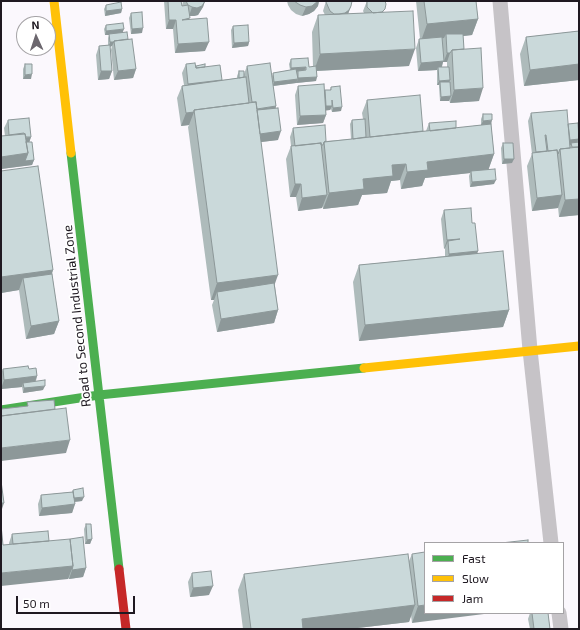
<!DOCTYPE html>
<html>
<head>
<meta charset="utf-8">
<style>
	body { margin:0 }
	#map { position:relative; width:580px; height:630px; overflow:hidden; background:#fbf8fd; font-family:"Exo 2",sans-serif }
	canvas { display:block }
	.frame { position:absolute; inset:0; border:2px solid #1f1921; pointer-events:none }
	.legend { position:absolute; left:424px; top:542px; width:140px; height:72px; box-sizing:border-box; background:#fff; border:1px solid #a5a3a6; margin:0; padding:5px 7px; list-style:none; font-size:12px; color:#1f1921 }
	.legend li { display:flex; align-items:center; gap:8px; height:20px }
	.legend b { width:20px; border:1px solid #a5a3a6 }
	.north { position:absolute; left:16px; top:16px; width:40px; height:40px; box-sizing:border-box; background:#fff; border:1px solid #a5a3a6; border-radius:50%; rotate:357deg; font-size:11px; font-weight:700; line-height:16px; text-align:center; color:#1f1921 }
	.north::after { content:''; display:block; margin:auto; width:14px; height:18px; background:#6c676e; clip-path:polygon(50% 0,100% 100%,50% 72%,0 100%) }
	.scale { position:absolute; left:16px; top:596px; width:119px; height:18px; box-sizing:border-box; border:2px solid #1f1921; border-top:0; padding-left:5px; font-size:12px; line-height:14px; white-space:nowrap; color:#1f1921; -webkit-text-stroke:3px #fff; paint-order:stroke }
</style>
</head>
<body>
<div id="map">
<canvas width="580" height="630"></canvas>
<div class="frame"></div>
<ul class="legend">
<li><b style="height:5px;background:#4caf50"></b>Fast</li>
<li><b style="height:5px;background:#ffc107"></b>Slow</li>
<li><b style="height:5px;background:#c62828"></b>Jam</li>
</ul>
<div class="north">N</div>
<div class="scale">50 m</div>
</div>
<script>
const g = document.querySelector('canvas').getContext('2d');
g.lineJoin = 'round';
const toPath = rows => new Path2D(rows.map(r => 'M' + r).join(''));
function stroke(path, color, width, dash) { g.strokeStyle = color; g.lineWidth = width; g.lineCap = dash ? 'butt' : 'round'; g.setLineDash(dash || []); g.stroke(path); }
function fill(path, color) { g.fillStyle = color; g.fill(path, 'evenodd'); }
function drawText(font, color, halo, rows, align = 'center') {
  g.font = font + ' "Exo 2",sans-serif'; g.lineWidth = 3.5; g.setLineDash([]); g.textBaseline = 'middle'; g.strokeStyle = halo; g.fillStyle = color; for (const [text, x, y, turn = 0] of rows) {
    g.save(); g.translate(x, y); g.rotate((+turn || 0) * Math.PI / 180); g.textAlign = isNaN(turn) ? turn : align; if (halo) g.strokeText(text, 0, 0); g.fillText(text, 0, 0); g.restore();
  }
}
stroke(toPath([
	[500,1,530,350,551,543],
	[559,613,561,629]
]), '#c6c3c7', 15);
stroke(toPath([
	[71,153,119,569],
	[1,410,99,395,364,368]
]), '#4caf50', 9);
stroke(toPath([
	[54,1,71,153],
	[364,368,579,346]
]), '#ffc107', 9);
stroke(toPath([
	[119,569,126,629]
]), '#c62828', 9);
fill(toPath([
	[164,1,181,1,182,6,183,1,205,1,203,7,198,15,194,16,189,16,189,19,205,51,175,53,173,29,166,29],
	[287,1,319,1,318,6,314,11,309,14,302,16,296,14,291,10,288,5],
	[326,1,351,6,348,14,364,13,363,11,367,1,384,12,409,66,317,71,316,81,296,83,296,82,296,83,273,86,276,106,276,108,278,140,261,142,275,286,278,310,274,323,217,332,212,305,214,300,211,300,188,127,189,125,181,126,177,98,182,86,184,85,182,73,186,64,196,66,205,67,222,80,237,78,237,76,239,71,244,74,247,66,272,76,273,73,290,70,289,64,291,59,309,67,313,67,312,32,318,15,325,15,323,11],
	[416,1,476,1,478,19,472,35,463,36,464,49,479,101,450,103,449,99,449,101,440,101,439,87,439,85,437,85,437,70,418,71,416,48,419,39,420,39],
	[443,62,447,62,447,67,442,67],
	[106,5,122,9,121,13,105,16,104,9],
	[131,13,142,33,131,34,129,18],
	[106,25,123,32,128,39,136,69,133,78,114,80,111,50,112,46,110,47,112,71,109,79,98,80,96,55,99,46,108,45,108,38,109,35,105,35,104,29],
	[233,26,249,42,248,46,232,48,231,30],
	[579,31,579,80,524,86,520,54,526,37],
	[25,64,31,79,23,79,23,69],
	[298,86,325,90,330,90,331,87,341,111,332,112,331,109,330,110,326,110,326,115,323,123,297,125,295,95],
	[367,100,423,131,426,131,429,123,456,128,481,125,481,119,483,114,491,124,494,154,488,170,494,184,470,187,469,176,470,173,425,178,422,186,401,189,400,180,391,181,387,193,362,195,358,205,323,209,323,206,322,208,298,211,296,197,290,197,286,159,291,146,290,137,293,128,326,141,351,139,350,124,352,120,363,119,362,113],
	[531,113,568,124,579,136,579,215,559,217,558,207,558,208,532,211,527,166,532,154,528,121],
	[8,120,31,137,29,142,34,160,32,165,1,169,1,136,5,136,4,128],
	[503,143,512,163,502,164,501,148],
	[1,171,53,270,52,274,59,321,54,334,26,339,19,290,1,293],
	[444,210,472,223,478,251,477,253,509,310,503,327,359,341,353,282,359,265,445,256,445,248,444,249,441,219],
	[3,369,29,369,37,376,36,381,43,390,23,393,22,387,1,389,1,373],
	[73,490,82,501,75,502,75,504,72,513,39,516,38,504,41,495,72,492],
	[86,524,92,539,90,544,85,544,84,529],
	[12,534,49,541,86,568,83,577,69,579,69,578,68,579,3,545,9,545,9,543],
	[412,554,425,613,412,623,411,615,409,622,349,629,243,629,238,590,244,574,409,561],
	[192,573,209,595,190,597,188,582],
	[530,613,548,613,550,629,530,629,528,619]
]), '#aebbbb');
fill(toPath([
	[205,1,203,7,198,15,194,16,189,16,192,7],
	[318,1,319,1,318,6,314,11,309,14,302,16,306,7],
	[351,6,348,14,339,14],
	[122,9,121,13,105,16,106,11],
	[478,19,472,35,446,38,446,34,444,38,421,41,427,24],
	[169,20,176,20,173,29,166,29],
	[143,28,142,33,131,34,132,29],
	[124,29,122,34,109,34,109,35,105,35,106,31],
	[110,42,114,42,112,46,109,47],
	[209,42,205,51,175,53,178,44],
	[249,42,248,46,232,48,234,43],
	[415,49,409,66,314,71,320,54],
	[447,53,450,53,447,62,443,62,441,69,438,67,437,70,418,71,421,63,444,61],
	[579,64,579,80,524,86,530,70],
	[306,67,304,71,290,72,291,68],
	[136,69,133,78,114,80,118,71],
	[101,71,112,71,109,79,98,80],
	[32,74,31,79,23,79,25,75],
	[317,77,316,81,296,83,298,78],
	[298,79,296,83,273,86,274,82],
	[222,80,219,88,185,93,188,84],
	[450,80,448,85,440,82,439,85,437,85,439,81],
	[483,88,479,101,450,103,454,90],
	[451,96,449,101,440,101,441,97],
	[276,106,273,115,254,110],
	[324,106,332,106,330,110,323,111],
	[342,107,341,111,332,112,333,108],
	[194,112,189,125,181,126,186,113],
	[326,115,323,123,297,125,300,116],
	[492,120,491,125,481,125,483,121],
	[281,131,278,140,253,143,257,134],
	[31,137,28,146,24,138],
	[578,139,577,144,571,143,571,145,568,145,569,140],
	[28,153,34,160,32,165,1,169,1,157],
	[494,154,488,171,471,171,470,173,425,178,422,186,401,189,407,172,427,162],
	[504,159,514,159,512,163,502,164],
	[406,164,400,180,391,181,387,193,362,195,358,205,323,209,329,193,392,165],
	[496,180,494,184,470,187,472,182],
	[295,184,301,184,296,197,290,197],
	[327,195,322,208,298,211,302,198],
	[562,195,558,208,532,211,537,198],
	[579,199,579,215,559,217,565,200],
	[460,239,448,241,445,248,444,249,447,240],
	[478,251,475,260,447,259,449,254],
	[53,270,47,286,23,278,19,290,1,293,1,277],
	[278,275,272,292,217,292,214,300,211,300,217,283],
	[278,310,274,323,217,332,221,319],
	[509,310,503,327,359,341,365,325],
	[59,321,54,334,26,339,31,326],
	[37,376,34,385,23,383,22,387,1,389,4,380],
	[45,386,43,390,23,393,24,388],
	[70,440,66,453,1,461,1,448],
	[84,497,82,501,72,502,74,498],
	[1,503,4,503,1,512],
	[75,504,72,513,39,516,42,508],
	[92,539,90,544,85,544,87,540],
	[73,566,68,579,1,586,1,573],
	[86,568,83,577,69,579,72,570],
	[213,586,209,595,190,597,193,588],
	[415,605,409,622,349,629,298,629,302,619],
	[425,605,425,613,492,613,412,623,418,606]
]), '#8d9899');
const building = toPath([
	[168,1,181,1,182,6,188,5,190,18,182,20,207,18,209,42,178,44,176,20,169,20,168,1],
	[186,1,205,1,202,6,197,8,192,7,188,5,186,1],
	[294,1,318,1,312,6,306,7,300,5,294,1],
	[326,1,352,1,351,6,349,10,345,13,339,14,334,14,330,11,326,2,326,1],
	[367,1,385,1,386,4,385,9,382,12,373,13,367,7,367,1],
	[424,1,476,1,478,19,427,24,424,1],
	[121,2,122,9,106,11,106,5,121,2],
	[413,11,415,49,320,54,318,15,413,11],
	[142,12,143,28,132,29,131,13,142,12],
	[123,23,124,29,106,31,106,25,123,23],
	[248,25,249,42,234,43,233,26,248,25],
	[579,31,579,64,530,70,526,37,579,31],
	[127,32,128,39,114,41,114,42,110,42,109,34,127,32],
	[446,34,463,34,464,49,452,50,450,53,447,53,446,34],
	[442,37,444,61,421,63,419,39,442,37],
	[132,39,136,69,118,71,114,41,132,39],
	[110,45,112,71,101,71,99,46,110,45],
	[481,48,483,88,454,90,452,50,481,48],
	[308,58,309,67,316,66,317,77,298,78,298,71,306,70,306,67,291,68,291,59,308,58],
	[195,63,196,68,220,65,222,80,188,84,186,64,195,63],
	[270,63,276,106,257,109,256,102,252,102,247,66,270,63],
	[25,64,32,64,32,74,25,75,25,64],
	[205,64,205,67,196,68,196,66,205,64],
	[438,67,449,67,450,80,439,81,438,67],
	[296,69,298,79,274,82,273,73,296,69],
	[239,71,244,71,244,77,239,78,239,71],
	[246,77,249,103,194,110,194,112,186,113,182,86,246,77],
	[440,82,450,82,451,96,441,97,440,82],
	[324,84,326,115,300,116,298,86,324,84],
	[340,86,342,107,333,108,332,100,332,106,326,106,325,90,331,90,331,87,340,86],
	[420,95,423,131,370,137,367,100,420,95],
	[256,102,278,275,217,283,194,110,256,102],
	[278,108,281,131,260,134,257,110,278,108],
	[567,110,570,148,560,149,558,154,557,150,548,151,546,135,545,135,547,151,536,152,531,113,567,110],
	[483,114,492,114,492,120,483,121,483,114],
	[29,118,31,137,26,137,25,134,24,133,9,135,8,120,29,118],
	[365,119,366,137,353,139,352,120,365,119],
	[456,121,456,128,430,131,429,123,456,121],
	[578,123,579,139,570,140,568,124,578,123],
	[491,124,494,154,427,162,428,170,407,172,406,164,392,165,393,176,363,179,364,189,329,193,324,142,491,124],
	[325,125,326,141,324,142,323,145,321,145,321,143,295,146,293,128,325,125],
	[25,134,28,153,1,157,1,136,25,134],
	[579,139,579,147,572,147,571,143,579,142,579,139],
	[26,142,32,142,34,160,25,161,28,153,26,142],
	[321,143,327,195,302,198,301,184,295,184,291,146,321,143],
	[503,143,513,143,514,159,504,159,503,143],
	[579,147,579,199,565,200,560,149,579,147],
	[557,150,562,195,537,198,532,153,557,150],
	[38,166,53,270,1,277,1,171,38,166],
	[495,169,496,180,472,182,471,171,495,169],
	[471,208,472,223,475,223,478,251,449,254,448,241,460,239,447,240,444,210,471,208],
	[503,251,509,310,365,325,359,265,503,251],
	[52,274,59,321,31,326,23,278,52,274],
	[274,283,278,310,221,319,217,292,274,283],
	[28,366,29,369,36,368,37,376,4,380,3,369,28,366],
	[45,380,45,386,24,388,23,383,45,380],
	[54,400,55,409,1,416,1,409,28,406,27,402,54,400],
	[66,408,70,440,1,448,1,416,66,408],
	[1,481,4,503,1,503,1,481],
	[83,488,84,497,74,498,73,490,83,488],
	[73,492,75,504,42,508,41,495,73,492],
	[86,524,91,524,92,539,87,540,86,524],
	[1,525,3,545,70,539,73,566,1,573,1,525],
	[48,531,49,541,13,544,12,534,48,531],
	[83,537,86,568,72,570,73,566,70,539,83,537],
	[528,540,528,543,501,543,528,540],
	[425,552,425,605,418,606,412,554,425,552],
	[408,554,415,605,302,619,303,629,251,629,244,574,408,554],
	[211,571,213,586,193,588,192,573,211,571],
	[532,613,548,613,550,629,534,629,532,613]
]);
fill(building, '#cad9da');
stroke(building, '#8d9899', 1);
drawText('13px', '#1f1921', '#fff', [
	["Road to Second Industrial Zone",77,316,-96]
]);
</script>
</body>
</html>
